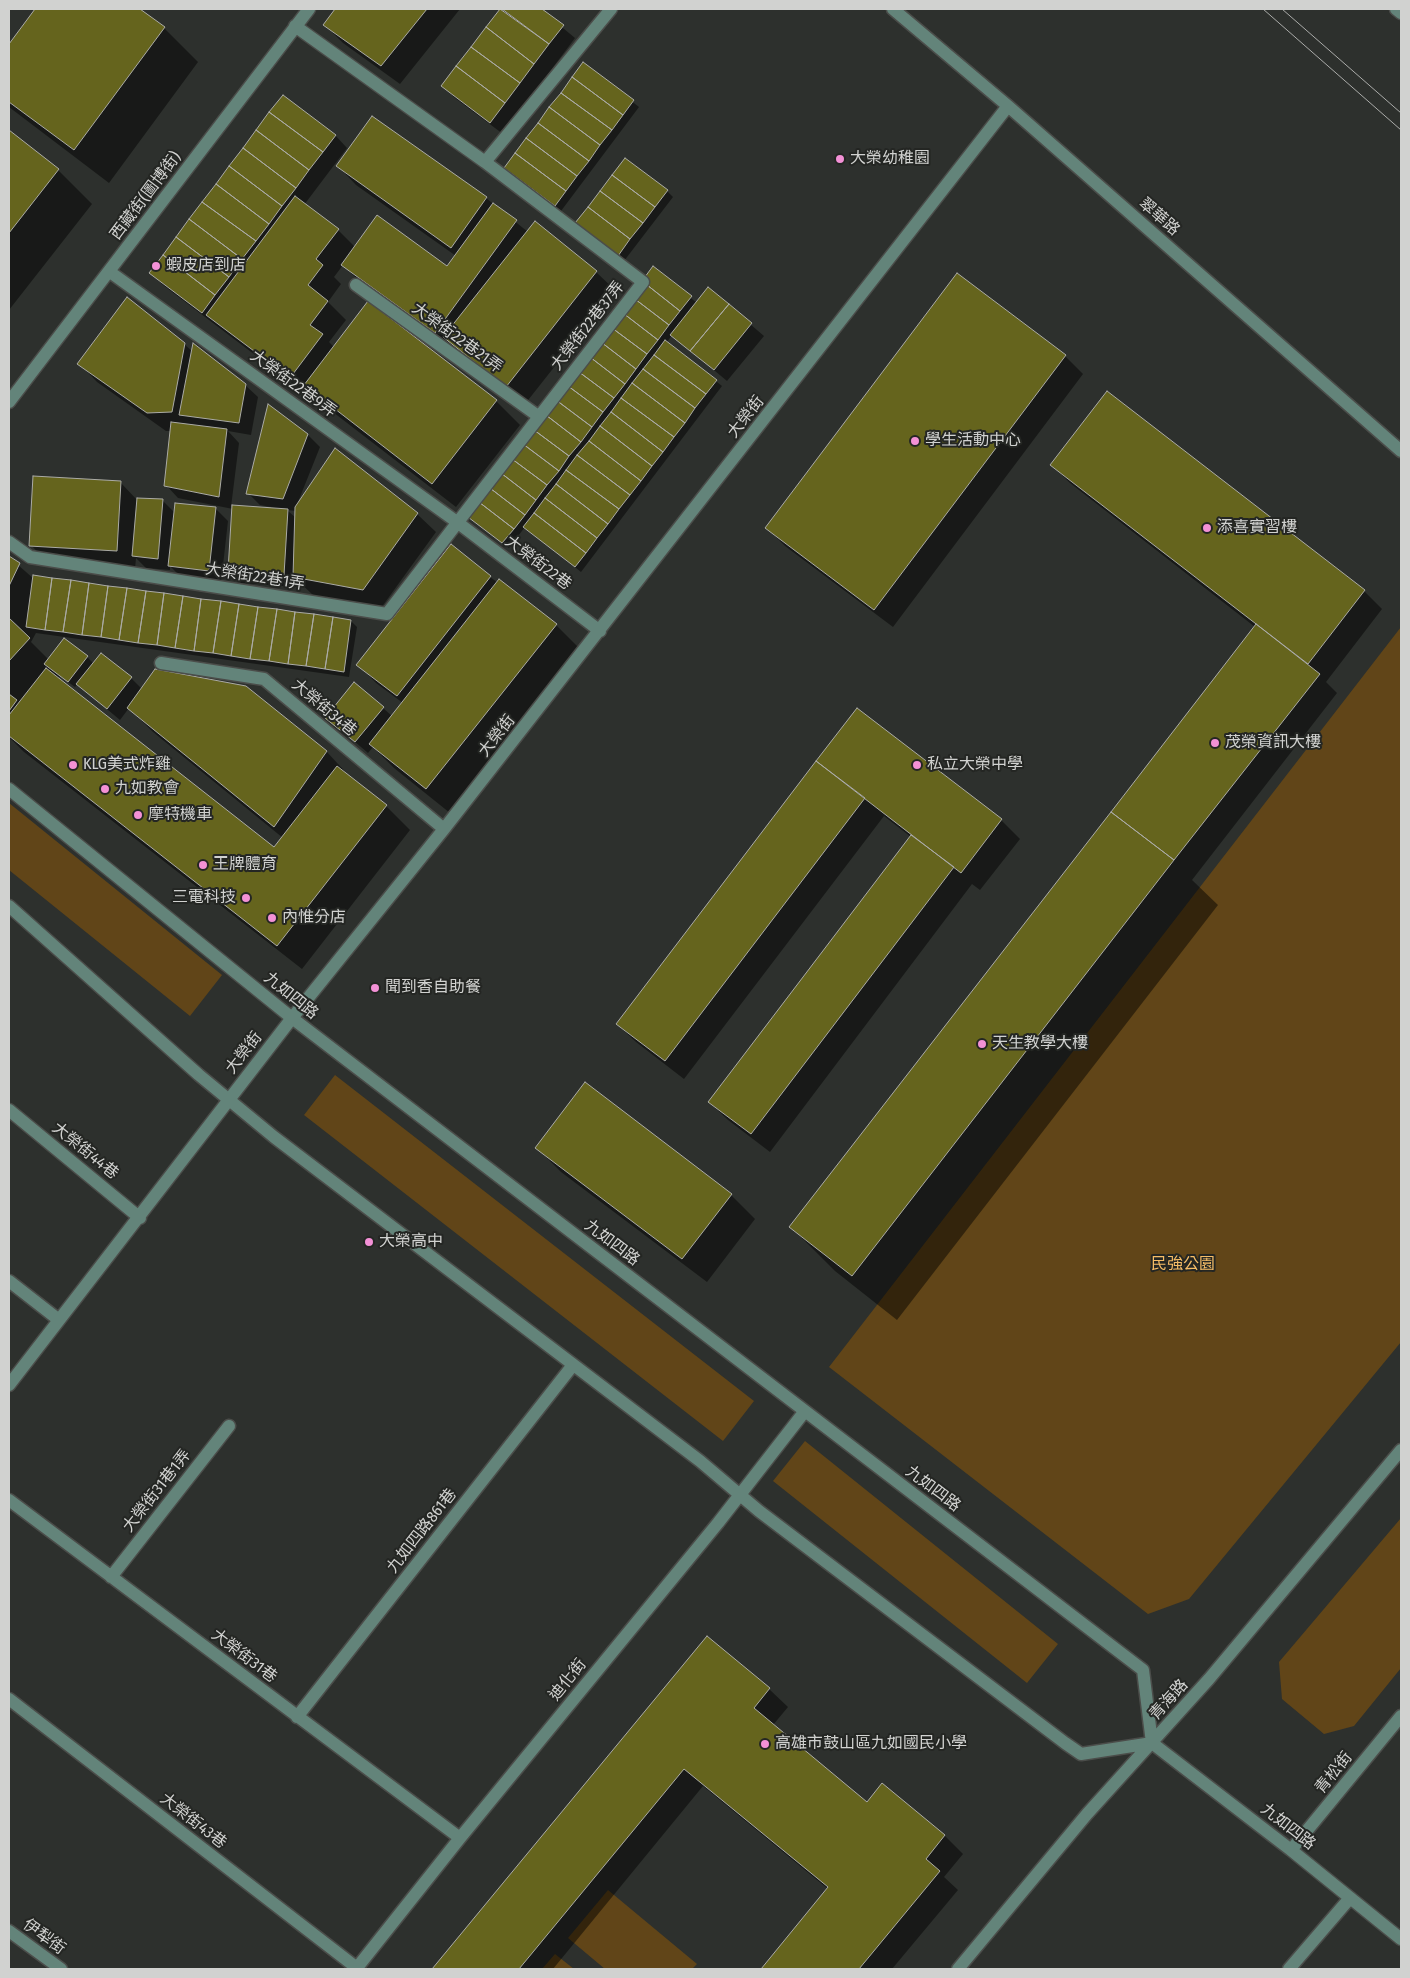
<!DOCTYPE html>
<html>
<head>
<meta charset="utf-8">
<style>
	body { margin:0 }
	#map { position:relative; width:1410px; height:1978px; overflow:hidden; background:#2d302d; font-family:"Fira Sans Condensed",sans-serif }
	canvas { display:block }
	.frame { position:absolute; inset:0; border:10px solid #d1d2d0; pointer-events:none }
</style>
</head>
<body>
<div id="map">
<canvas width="1410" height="1978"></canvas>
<div class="frame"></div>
</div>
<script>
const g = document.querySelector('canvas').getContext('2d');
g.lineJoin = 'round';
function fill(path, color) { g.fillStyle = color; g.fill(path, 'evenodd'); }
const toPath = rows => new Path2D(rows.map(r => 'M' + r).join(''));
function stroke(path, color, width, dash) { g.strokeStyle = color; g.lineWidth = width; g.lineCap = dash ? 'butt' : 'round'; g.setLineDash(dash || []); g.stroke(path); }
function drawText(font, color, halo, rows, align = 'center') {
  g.font = font + ' "Fira Sans Condensed","Noto Sans TC",sans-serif'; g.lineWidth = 4; g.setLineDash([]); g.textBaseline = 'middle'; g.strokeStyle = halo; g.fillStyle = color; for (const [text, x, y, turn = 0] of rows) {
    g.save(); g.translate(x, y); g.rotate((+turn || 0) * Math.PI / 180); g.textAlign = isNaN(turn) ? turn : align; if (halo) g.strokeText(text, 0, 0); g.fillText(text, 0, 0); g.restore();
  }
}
fill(toPath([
	[1401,627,1401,1342,1189,1599,1148,1614,829,1367],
	[9,803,222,975,190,1016,9,870],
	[335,1075,754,1401,723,1441,304,1115],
	[805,1441,1058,1644,1027,1683,773,1481],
	[1401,1518,1401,1668,1354,1726,1324,1734,1282,1699,1279,1662],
	[608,1890,697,1964,692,1969,605,1969,568,1938],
	[555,1954,574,1969,542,1969]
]), '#614518');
fill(toPath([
	[37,9,138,9,164,28,198,62,109,183,9,107,9,46],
	[337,9,460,9,400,84,343,43,325,25],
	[501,9,540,9,575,38,503,134,455,98,443,86],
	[584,64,639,107,561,211,511,173],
	[9,131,58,170,92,204,9,310],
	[335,135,347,148,304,205,338,230,355,247,448,267,456,256,356,185,338,166,486,198,528,232,596,272,615,290,525,404,456,348,454,351,361,283,343,265,334,277,341,284,328,302,346,320,329,342,334,347,496,401,520,425,456,507,329,409,312,392,309,396,163,285,151,273],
	[667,191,673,197,624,261,582,229],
	[653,268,697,303,708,288,764,336,727,381,672,335,667,342,722,386,581,572,525,527,509,548,471,519],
	[184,344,193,352,245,385,258,397,251,435,228,431,239,443,231,507,271,509,271,507,260,505,248,493,308,435,320,447,298,502,417,514,436,532,381,608,313,595,296,579,296,587,241,583,229,571,233,509,178,498,166,485,171,431,166,431,97,382,79,363],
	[287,510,296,511,296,518],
	[1065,356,1083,374,893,627,785,546,767,528],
	[1052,465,1364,591,1382,609,1326,682,1337,693,1192,880,1218,905,897,1320,835,1271,791,1227,1255,627,1070,483],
	[121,483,138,501,163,501,175,513,216,509,228,521,221,583,182,578,170,566,170,570,146,568,136,558,135,569,49,564,31,545],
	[9,557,34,579,351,621,357,627,349,677,36,633,31,642,49,660,87,657,94,664,131,678,142,689,245,687,327,752,350,777,386,806,410,830,302,969,24,752,9,737],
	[60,676,75,687,77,684,120,720,129,708,153,732,283,838,275,849,57,679],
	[490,577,556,625,580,649,450,813,394,768,373,747,368,753,327,718,383,708,392,716,403,703,376,683,358,664],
	[857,709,1001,820,1020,839,980,890,972,884,770,1152,728,1120,709,1102,911,837,884,816,684,1079,636,1042,617,1024],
	[537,1148,731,1195,755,1219,707,1282,561,1172],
	[707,1637,769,1689,788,1707,773,1725,868,1803,883,1785,945,1836,963,1854,944,1877,958,1890,892,1969,763,1969,828,1889,703,1786,553,1969,434,1969]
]), '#0007');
const building = toPath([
	[35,9,140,9,165,27,74,150,9,102,9,44,35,9],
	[335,9,427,9,381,66,323,25,335,9],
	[500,9,549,44,534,64,486,27,500,9],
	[502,9,542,9,564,25,549,44,502,9],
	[486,27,534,64,520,83,471,47,486,27],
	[471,47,520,83,505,103,456,66,471,47],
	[583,62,634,100,623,115,572,77,583,62],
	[456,66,505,103,490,123,441,86,456,66],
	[572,77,623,115,612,130,561,93,572,77],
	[561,93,612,130,600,145,549,107,561,93],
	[283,95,336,135,323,152,269,112,283,95],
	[549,107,600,145,589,161,538,123,549,107],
	[269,112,323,152,309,170,256,130,269,112],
	[372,116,487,197,451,248,336,166,372,116],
	[538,123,589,161,577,176,526,138,538,123],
	[9,130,59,169,9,233,9,130],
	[256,130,309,170,296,188,243,148,256,130],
	[526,138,577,176,566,191,515,153,526,138],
	[243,148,296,188,282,206,229,166,243,148],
	[515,153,566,191,555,206,504,168,515,153],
	[625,158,668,190,655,207,612,175,625,158],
	[229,166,282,206,269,224,216,184,229,166],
	[612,175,655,207,643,223,600,191,612,175],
	[216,184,269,224,256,241,202,202,216,184],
	[600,191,643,223,630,239,588,207,600,191],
	[295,196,339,229,316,259,323,265,308,285,328,301,310,325,323,334,290,378,206,315,295,196],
	[202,202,256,241,242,259,189,219,202,202],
	[493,203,517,220,435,333,341,265,377,215,447,266,493,203],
	[588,207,630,239,618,256,575,223,588,207],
	[189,219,242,259,229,277,176,237,189,219],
	[535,221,597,271,506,387,443,337,535,221],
	[176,237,229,277,215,295,163,255,176,237],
	[163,255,215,295,202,313,149,273,163,255],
	[653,266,692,296,680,311,642,281,653,266],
	[957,273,1066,355,874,610,765,528,957,273],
	[642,281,680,311,669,325,631,296,642,281],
	[708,287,729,304,690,351,670,335,708,287],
	[631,296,669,325,658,340,619,310,631,296],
	[127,297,185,343,172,412,147,413,77,364,127,297],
	[368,301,497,400,432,484,304,385,368,301],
	[729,304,752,323,714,370,690,351,729,304],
	[619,310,658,340,647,354,608,325,619,310],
	[608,325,647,354,636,369,597,339,608,325],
	[597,339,636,369,625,384,586,354,597,339],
	[665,340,717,380,706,394,654,355,665,340],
	[193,343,246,384,239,423,179,415,193,343],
	[586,354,625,384,614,398,575,369,586,354],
	[654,355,706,394,695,408,643,369,654,355],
	[575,369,614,398,603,412,564,383,575,369],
	[643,369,695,408,685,423,632,383,643,369],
	[564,383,603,412,592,427,552,397,564,383],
	[632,383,685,423,674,437,621,398,632,383],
	[1107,391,1365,590,1308,664,1050,465,1107,391],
	[552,397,592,427,581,442,542,412,552,397],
	[621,398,674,437,663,452,611,412,621,398],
	[268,404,308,434,283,499,246,494,268,404],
	[542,412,581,442,569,456,530,427,542,412],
	[611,412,663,452,652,466,600,426,611,412],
	[171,422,227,429,219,497,164,486,171,422],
	[600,426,652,466,641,481,589,441,600,426],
	[530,427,569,456,559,471,519,441,530,427],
	[519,441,559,471,547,485,508,456,519,441],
	[589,441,641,481,630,495,577,455,589,441],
	[335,448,418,513,363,590,293,577,295,507,335,448],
	[577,455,630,495,619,509,566,470,577,455],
	[508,456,547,485,536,500,497,470,508,456],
	[497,470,536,500,525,515,486,485,497,470],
	[566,470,619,509,608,524,556,484,566,470],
	[33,476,121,481,117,551,29,546,33,476],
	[556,484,608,524,597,538,545,498,556,484],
	[486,485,525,515,514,529,475,499,486,485],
	[137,498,163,499,158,559,132,556,137,498],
	[545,498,597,538,586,553,534,513,545,498],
	[475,499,514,529,502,543,464,514,475,499],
	[175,503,216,507,209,571,168,566,175,503],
	[232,505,288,509,284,575,228,571,232,505],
	[534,513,586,553,575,567,523,527,534,513],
	[451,544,491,576,397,696,356,665,451,544],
	[9,556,20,563,9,586,9,556],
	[33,575,52,578,45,630,26,627,33,575],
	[52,578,71,580,63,632,45,630,52,578],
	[499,579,557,624,426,789,369,744,499,579],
	[71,580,89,583,82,635,63,632,71,580],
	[89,583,108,586,101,637,82,635,89,583],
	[108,586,127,588,119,640,101,637,108,586],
	[127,588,146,591,138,643,119,640,127,588],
	[146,591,164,593,157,645,138,643,146,591],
	[164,593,183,596,175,648,157,645,164,593],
	[183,596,201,599,194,651,175,648,183,596],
	[201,599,221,601,213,653,194,651,201,599],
	[221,601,239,604,231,656,213,653,221,601],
	[239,604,258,607,250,659,231,656,239,604],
	[258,607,277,609,269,661,250,659,258,607],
	[277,609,295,612,288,664,269,661,277,609],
	[295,612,314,614,306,666,288,664,295,612],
	[314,614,333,617,325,669,306,666,314,614],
	[333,617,351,620,344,672,325,669,333,617],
	[9,618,30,638,9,661,9,618],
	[1256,624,1320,674,1174,860,1111,812,1256,624],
	[64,638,88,656,68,682,44,664,64,638],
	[101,653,132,677,107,709,76,684,101,653],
	[46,668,274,847,337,766,387,805,277,946,9,736,9,715,46,668],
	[155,669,246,686,327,751,274,827,127,708,155,669],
	[354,682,384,707,355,742,325,718,354,682],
	[9,694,17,700,9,711,9,694],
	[857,708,1002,819,961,873,816,761,857,708],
	[816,761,865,798,665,1061,616,1024,816,761],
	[1111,812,1174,860,852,1276,789,1227,1111,812],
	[911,835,954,867,751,1134,708,1102,911,835],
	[585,1082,732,1194,682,1259,535,1148,585,1082],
	[707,1636,770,1688,754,1708,867,1802,882,1783,945,1835,926,1859,940,1871,859,1969,761,1969,828,1887,684,1769,519,1969,432,1969,707,1636]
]);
fill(building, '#65641d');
stroke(building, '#ababa6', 1);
const minor = toPath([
	[893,9,1008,106,1401,451],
	[1396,9,1401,13],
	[485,162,611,9],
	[110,272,457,522,600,631],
	[356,285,538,416],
	[9,402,309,9],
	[9,542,30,557,387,614,643,282,485,162,295,26],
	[161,663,264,679,444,829],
	[9,789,292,1018,1143,1670,1152,1743,1291,1850,1401,1939],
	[9,906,199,1075,274,1137,700,1461,759,1511,1065,1743,1081,1754,1152,1743],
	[9,1110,140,1218],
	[9,1281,59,1320],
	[9,1385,292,1018,444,829,1008,106],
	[9,1500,460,1838],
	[111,1577,229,1426],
	[9,1699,357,1968],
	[297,1717,573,1365],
	[1291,1850,1401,1716],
	[9,1931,61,1969],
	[356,1969,460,1838,718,1523,805,1411],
	[958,1969,1087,1814,1209,1679,1401,1450],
	[1289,1969,1350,1898]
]);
stroke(minor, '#4b4d4a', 15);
stroke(minor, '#63847a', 12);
stroke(toPath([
	[1263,9,1401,130],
	[1282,9,1401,113]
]), '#abacaa', 1);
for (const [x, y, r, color] of [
	[840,159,5,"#f391d6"],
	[156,266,5,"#f391d6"],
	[915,441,5,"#f391d6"],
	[1207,528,5,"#f391d6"],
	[1215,743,5,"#f391d6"],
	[73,765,5,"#f391d6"],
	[917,765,5,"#f391d6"],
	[105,789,5,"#f391d6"],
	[138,815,5,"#f391d6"],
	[203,865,5,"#f391d6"],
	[246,898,5,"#f391d6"],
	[272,918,5,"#f391d6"],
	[375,988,5,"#f391d6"],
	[982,1044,5,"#f391d6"],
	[369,1242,5,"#f391d6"],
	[765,1744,5,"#f391d6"]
]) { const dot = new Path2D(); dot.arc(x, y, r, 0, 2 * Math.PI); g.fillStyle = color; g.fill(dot); stroke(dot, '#242623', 2); }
drawText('16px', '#d1d2d0', '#242623', [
	["大榮幼稚園",850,159],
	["蝦皮店到店",166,266],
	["學生活動中心",925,441],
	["添喜實習樓",1217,528],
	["茂榮資訊大樓",1225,743],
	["KLG美式炸雞",83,765],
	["私立大榮中學",927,765],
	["九如教會",115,789],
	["摩特機車",148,815],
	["王牌體育",213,865],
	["三電科技",236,898,"right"],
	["內惟分店",282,918],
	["聞到香自助餐",385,988],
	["天生教學大樓",992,1044],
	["大榮高中",379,1242],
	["高雄市鼓山區九如國民小學",775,1744]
], 'left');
drawText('16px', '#d1d2d0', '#242623', [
	["西藏街(圖博街)",146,196,-53],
	["翠華路",1159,217,41],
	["大榮街22巷37弄",588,326,-52],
	["大榮街22巷21弄",457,338,36],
	["大榮街22巷9弄",293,384,36],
	["大榮街",746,417,-52],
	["大榮街22巷",538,563,37],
	["大榮街22巷1弄",255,577,9],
	["大榮街34巷",324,708,40],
	["大榮街",497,736,-52],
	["九如四路",291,996,39],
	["大榮街",244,1053,-52],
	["大榮街44巷",85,1151,39],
	["九如四路",612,1243,37],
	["九如四路",933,1489,37],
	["大榮街31巷1弄",157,1491,-52],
	["九如四路861巷",422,1531,-52],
	["大榮街31巷",244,1656,37],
	["迪化街",568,1680,-51],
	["青海路",1169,1700,-48],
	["青松街",1334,1773,-51],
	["大榮街43巷",193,1821,38],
	["九如四路",1288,1827,38],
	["伊犁街",44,1937,36]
]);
drawText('16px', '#f5bd67', '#242623', [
	["民強公園",1183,1265]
]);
</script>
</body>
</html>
